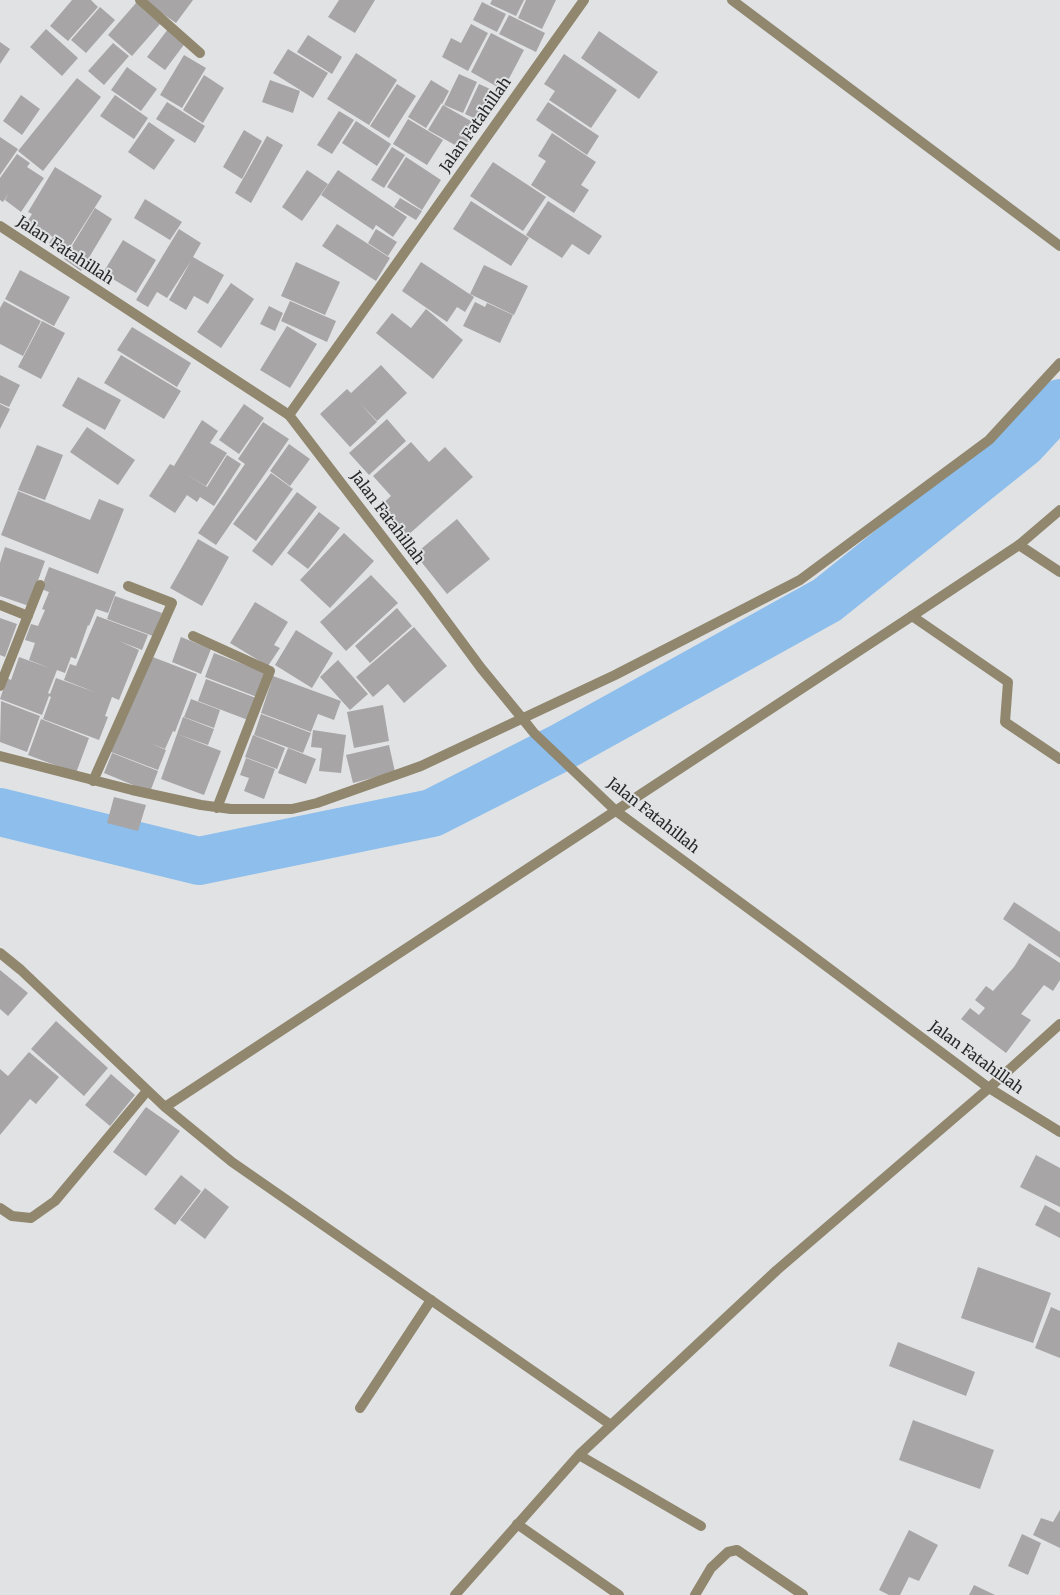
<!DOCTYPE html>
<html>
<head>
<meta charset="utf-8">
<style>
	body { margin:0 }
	canvas { display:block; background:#e0e2e4 }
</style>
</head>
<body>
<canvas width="1060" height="1595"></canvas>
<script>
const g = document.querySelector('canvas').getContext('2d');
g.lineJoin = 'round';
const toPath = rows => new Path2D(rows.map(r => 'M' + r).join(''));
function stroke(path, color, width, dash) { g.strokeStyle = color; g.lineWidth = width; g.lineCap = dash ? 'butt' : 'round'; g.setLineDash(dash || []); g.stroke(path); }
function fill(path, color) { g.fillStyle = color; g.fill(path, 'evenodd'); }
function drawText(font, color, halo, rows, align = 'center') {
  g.font = font + ' Merriweather,serif'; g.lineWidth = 4; g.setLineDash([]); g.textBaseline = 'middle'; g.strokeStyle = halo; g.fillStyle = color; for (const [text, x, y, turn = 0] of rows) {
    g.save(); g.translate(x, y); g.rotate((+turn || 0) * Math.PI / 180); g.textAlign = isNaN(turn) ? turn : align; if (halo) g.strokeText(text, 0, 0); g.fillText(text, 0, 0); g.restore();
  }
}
stroke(toPath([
	[0,812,199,861,432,813,560,748,827,600,1023,443,1060,403]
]), '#8dbeec', 48);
fill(toPath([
	[72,0,91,0,98,7,68,41,50,26],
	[143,0,193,0,176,23],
	[339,0,375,0,355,33,328,17],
	[492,0,524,0,516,16,490,4],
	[526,0,556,0,542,29,518,18],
	[482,2,506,14,497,32,473,20],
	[136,3,160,24,132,56,108,35],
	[100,7,115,20,86,53,71,40],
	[509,15,545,33,536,52,499,34],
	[471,24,488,33,468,71,442,57,451,38,461,43],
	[46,29,78,58,62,76,30,47],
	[168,29,186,42,165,70,147,57],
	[599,31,658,72,639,99,581,58],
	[491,33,524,50,503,90,471,72],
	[308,35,342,57,332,74,297,52],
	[0,42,10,49,0,64],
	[113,43,129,56,104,85,88,71],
	[288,49,328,73,313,98,273,73],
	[356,53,397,80,369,125,327,99],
	[564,54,617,90,591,128,549,100,555,91,544,84],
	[184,55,206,68,182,108,160,95],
	[127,67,157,89,141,111,111,90],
	[459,74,477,82,463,113,444,105],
	[204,75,224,88,203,123,183,110],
	[77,78,101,97,43,171,18,151],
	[270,80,300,91,293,113,262,102],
	[431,80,449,91,442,104,440,103,441,104,426,128,408,117],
	[397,84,416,96,389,138,370,126],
	[479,84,499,93,485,123,465,114],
	[21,95,40,109,22,135,3,121],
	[115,95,148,118,134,139,100,116],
	[167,102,205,126,195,143,156,119],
	[548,102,599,136,587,155,536,120],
	[443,105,478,125,464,150,428,130],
	[339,111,354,120,332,154,317,145],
	[408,119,443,140,427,165,393,144],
	[356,121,391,144,377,166,342,143],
	[149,122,175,140,154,170,128,152],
	[244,130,262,141,242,179,223,167],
	[552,133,596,162,581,185,589,190,574,213,531,185,546,161,538,156],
	[267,136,283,145,251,203,235,193],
	[0,137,18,149,0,175],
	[392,147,405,155,384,188,371,180],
	[17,154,30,163,27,167,44,178,21,212,5,200,9,193,3,202,0,200,0,178],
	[406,157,441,180,422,210,387,187],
	[493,162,546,197,523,231,470,196],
	[55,167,102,196,66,253,49,243,53,237,27,222,32,214,28,212],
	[307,170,328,184,302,221,282,207],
	[338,170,407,217,393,237,376,225,373,230,321,195],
	[400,198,422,211,416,220,394,207],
	[145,199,182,222,170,240,134,218],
	[471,201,529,238,511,266,453,229],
	[548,201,602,236,589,255,572,244,562,258,526,235],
	[95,208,112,219,81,271,64,259],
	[337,224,390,258,376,281,322,246],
	[179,229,201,243,193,257,224,275,208,304,194,296,186,310,169,300,191,261,167,298,157,292,148,307,136,300],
	[376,229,397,242,388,256,368,243],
	[123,240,156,260,136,293,103,273],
	[296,262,340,282,325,315,281,296],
	[421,262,474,297,465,312,457,307,447,322,402,291],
	[484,265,528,286,514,315,470,294],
	[20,270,70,297,54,326,5,299],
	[231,283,254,299,221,348,197,332],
	[4,301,41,321,23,356,0,344,0,308],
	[290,301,336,321,327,342,281,321],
	[475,302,485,307,487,303,513,315,500,343,463,326],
	[269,306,283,313,275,331,260,324],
	[426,309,463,340,433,379,376,333,392,313,411,328],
	[42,321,65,333,41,379,18,367],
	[287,326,317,344,290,388,260,370],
	[132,327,191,363,177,387,117,350],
	[121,355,181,391,164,419,104,383],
	[381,365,407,393,377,421,359,402,377,422,350,447,320,414,347,389,351,393],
	[0,375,20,385,9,407,0,403],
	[78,377,121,400,105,430,62,406],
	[0,404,10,409,0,429],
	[244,404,264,418,239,454,219,440],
	[387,419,406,441,369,475,349,453],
	[202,420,218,431,210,443,227,453,206,486,184,473,207,487,227,455,241,464,214,506,200,497,197,502,187,495,175,513,149,496,170,464,174,466],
	[263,422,289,439,216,545,198,533,245,464,238,459],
	[87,427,135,460,118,485,70,452],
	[411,442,429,462,445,447,473,477,407,536,380,506,391,496,373,476],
	[289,444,310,459,290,486,270,471],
	[37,445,63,455,45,500,18,490],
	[271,473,293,489,256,541,233,524],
	[18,491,90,520,99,499,124,509,98,574,1,535],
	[297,492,317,507,272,566,252,551],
	[319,512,340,528,308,569,287,553],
	[457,519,490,559,447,594,415,554],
	[344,533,374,561,330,608,300,580],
	[198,539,229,557,202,606,170,588],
	[5,547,45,561,29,606,0,596,0,563],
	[49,567,116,592,108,613,96,609,89,626,88,625,76,659,71,657,65,673,57,670,48,693,50,694,56,678,97,693,64,680,70,664,76,666,97,616,148,635,142,650,119,641,139,650,119,700,112,697,105,716,108,717,99,740,43,719,51,697,49,696,42,715,0,699,7,678,11,680,19,657,52,669,29,660,35,643,25,640,31,624,38,626,45,610,42,609,49,592,41,589],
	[371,575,398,603,346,651,320,622],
	[115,596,162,613,153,636,107,619],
	[255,602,288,622,274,645,280,648,268,666,230,643],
	[397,608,412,626,370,663,355,646],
	[0,618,17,624,5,657,0,655],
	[414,627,447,666,404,703,388,684,373,697,356,677],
	[296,630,333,653,312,688,275,665],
	[181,637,211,649,201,674,172,662],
	[214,653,266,673,257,697,205,677],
	[150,656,197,674,175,732,173,731,165,749,150,743,166,750,158,770,111,752],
	[338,660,368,694,350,710,320,677],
	[273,676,341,701,334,720,318,714,311,732,261,713],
	[206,679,256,698,248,720,198,701],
	[191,699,220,710,214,728,184,717],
	[1,701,40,716,27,752,0,742],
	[383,705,389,741,354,748,347,712],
	[261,714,311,733,303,753,254,735],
	[183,717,214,729,208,745,177,734],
	[41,719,89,738,76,773,28,755],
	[313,730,346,735,341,773,319,771,322,748,311,747],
	[177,734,221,751,204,795,161,779],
	[253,735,285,748,277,769,245,757],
	[389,745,395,772,353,783,346,755],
	[288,748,316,759,306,784,278,773],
	[112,753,158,771,150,792,104,773],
	[246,758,275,769,264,799,244,791,249,778,240,775],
	[114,797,146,805,138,831,107,823],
	[1014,902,1060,932,1060,958,1003,919],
	[1029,943,1060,963,1060,980,1053,991,1044,985,1021,1014,1031,1020,1006,1053,961,1019,970,1008,979,1015,985,1008,975,1000,986,986,993,991,1014,967],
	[0,970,28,993,8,1016,0,1009],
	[56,1021,108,1068,84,1096,31,1049],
	[29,1052,59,1077,36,1104,30,1099,0,1135,0,1069,8,1076],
	[111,1074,135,1095,110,1126,85,1105],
	[146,1107,180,1131,146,1176,113,1152],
	[1036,1155,1060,1168,1060,1207,1020,1187],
	[181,1175,201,1191,175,1225,154,1209],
	[205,1188,229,1207,205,1239,180,1220],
	[1045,1205,1060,1213,1060,1238,1035,1225],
	[978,1267,1051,1293,1033,1343,961,1318],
	[1051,1307,1060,1311,1060,1358,1035,1348],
	[898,1342,975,1372,966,1396,889,1366],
	[913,1420,994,1450,980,1489,899,1460],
	[1060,1510,1060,1548,1033,1535,1041,1518,1053,1522],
	[909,1530,938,1545,919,1581,909,1577,900,1595,889,1595,879,1590],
	[1022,1534,1041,1543,1028,1575,1008,1566],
	[974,1585,995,1595,969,1595]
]), '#a7a5a6');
stroke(toPath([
	[912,616,1019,545,1060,510],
	[360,1408,431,1300]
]), '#91876e', 10);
stroke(toPath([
	[140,0,200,53],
	[732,0,1060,246],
	[0,226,289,415],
	[1019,545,1060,572],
	[0,605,28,616],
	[193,636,270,671,217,808],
	[0,686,40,585],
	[0,756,132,790,201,805,231,809,292,809,317,803,421,766,615,675,800,580,989,440,1060,363],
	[93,781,172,603,128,586],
	[0,953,21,970,165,1107,232,1162,611,1425],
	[165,1107,912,616,1008,682,1005,722,1060,759],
	[0,1208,12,1216,31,1218,55,1201,147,1091],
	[579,1455,701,1526],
	[517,1524,619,1595],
	[455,1595,579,1455,777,1270,989,1088,1060,1024],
	[695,1595,711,1568,728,1552,737,1550,803,1595]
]), '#91876e', 10);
stroke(toPath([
	[584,0,289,415,427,595,481,668,522,718,534,733,616,811,794,942,989,1088,1060,1132]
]), '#91876e', 10);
drawText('15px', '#272829', '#e0e2e4', [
	["Jalan Fatahillah",476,125,-55],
	["Jalan Fatahillah",65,251,33],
	["Jalan Fatahillah",387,518,53],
	["Jalan Fatahillah",653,816,38],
	["Jalan Fatahillah",976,1058,36]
]);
</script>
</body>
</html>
